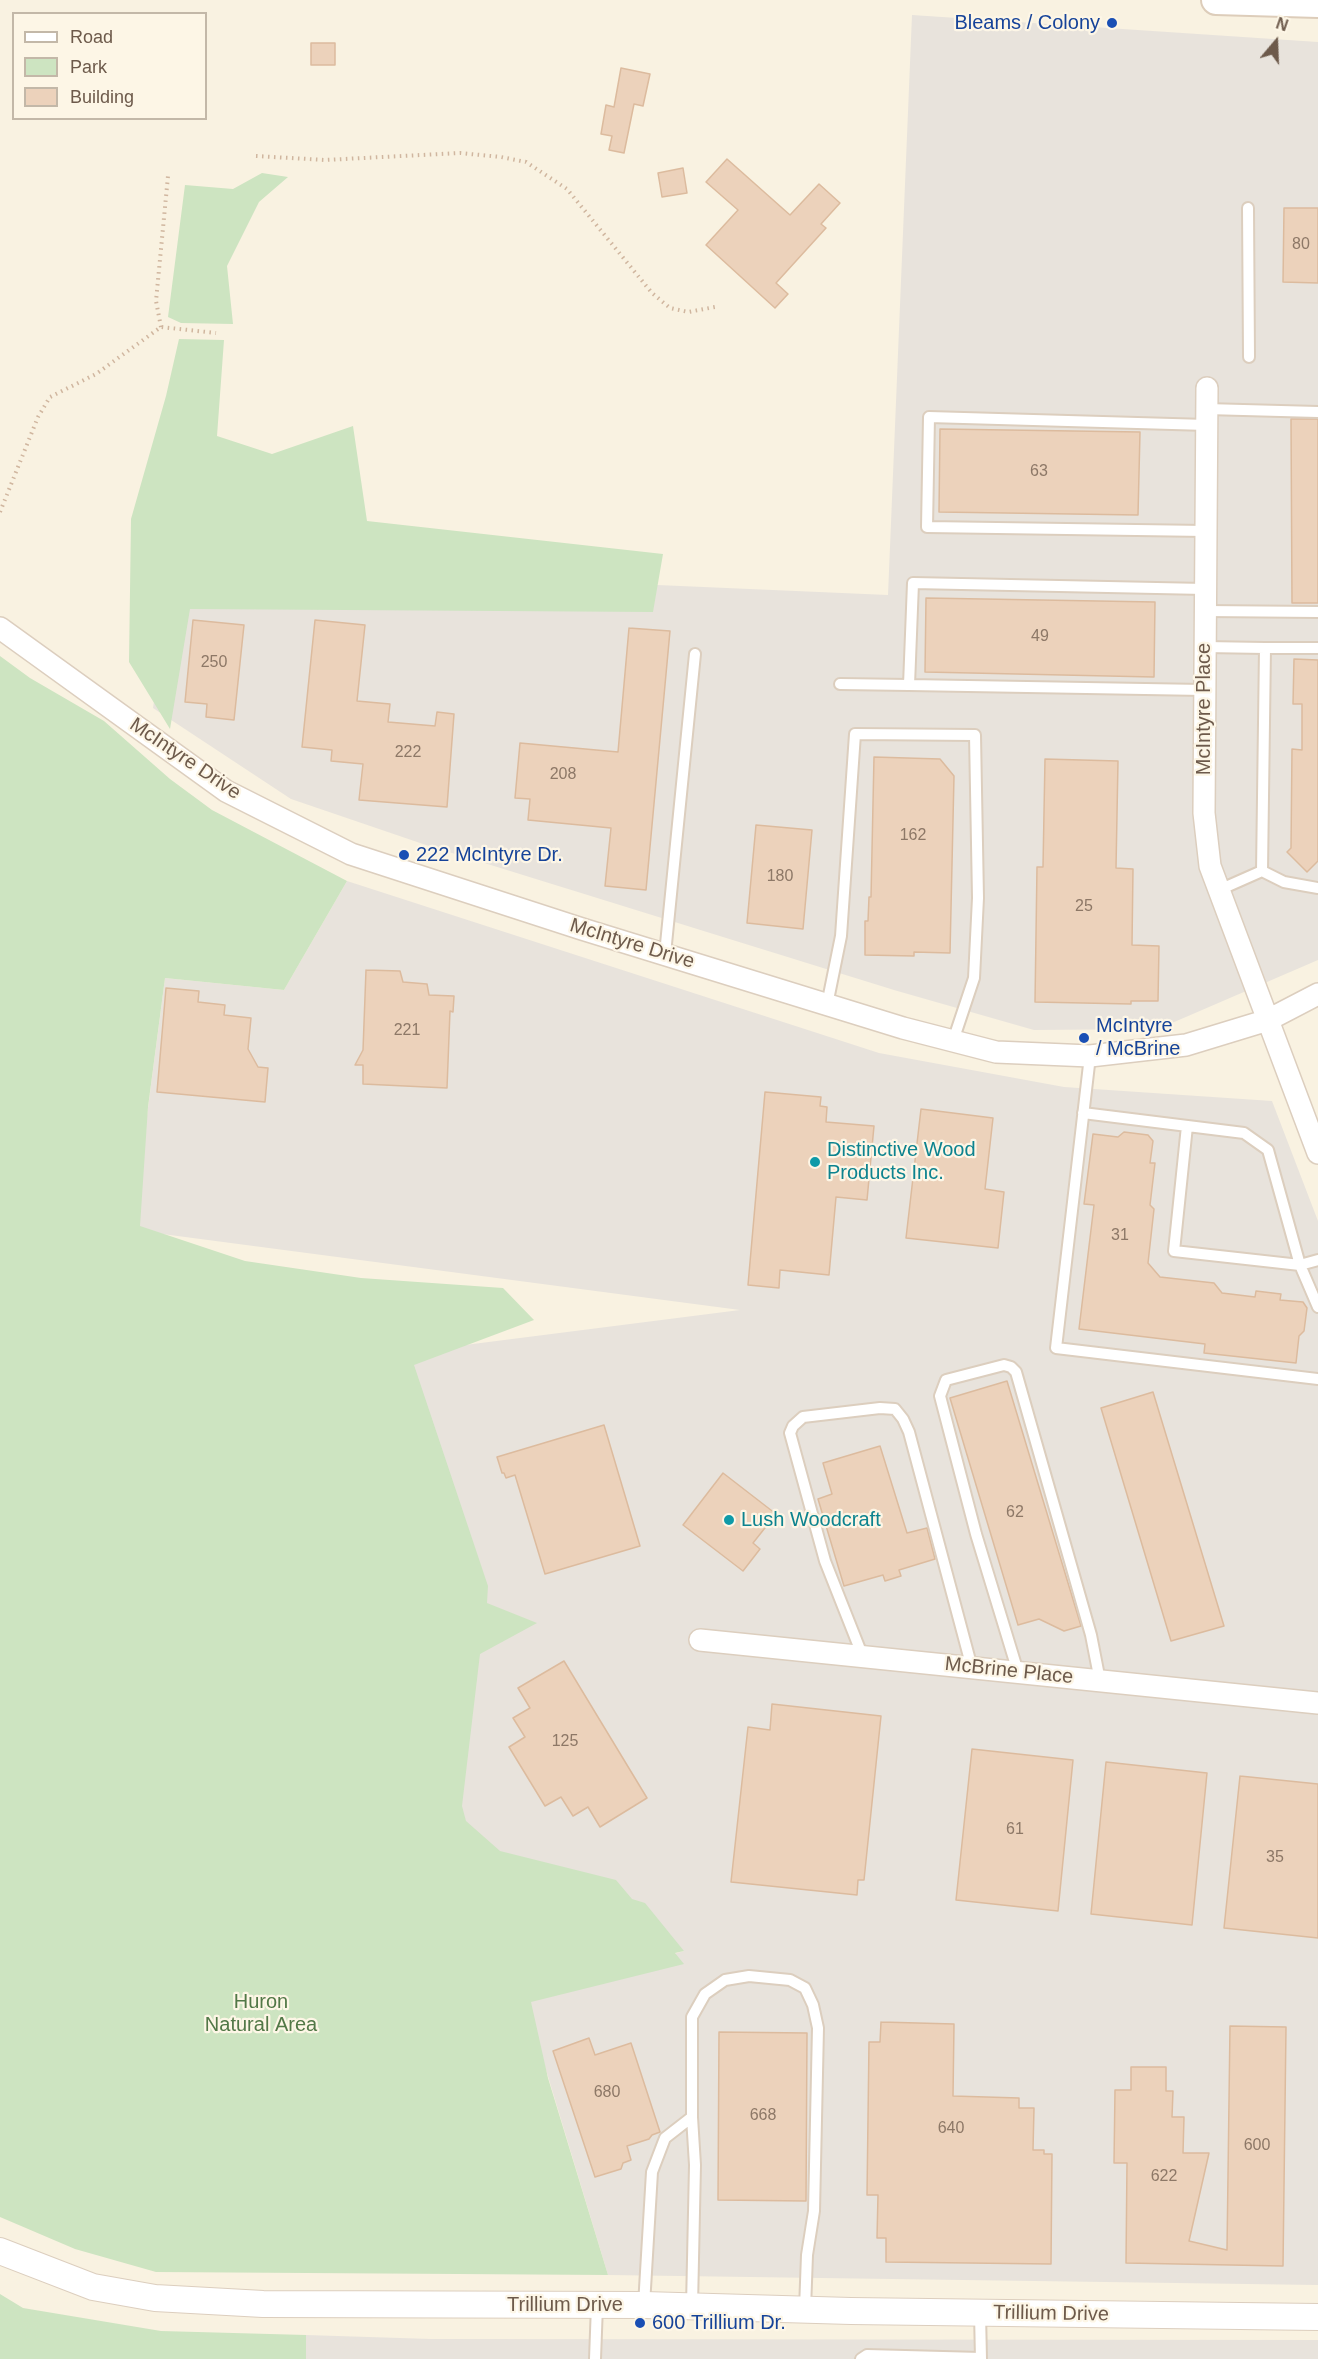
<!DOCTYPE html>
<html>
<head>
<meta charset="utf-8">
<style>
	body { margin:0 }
	#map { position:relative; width:1318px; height:2359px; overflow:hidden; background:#f9f2e1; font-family:Arial,sans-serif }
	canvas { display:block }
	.legend { position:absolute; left:12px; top:12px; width:195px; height:108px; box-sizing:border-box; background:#fdf6e6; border:2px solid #c3b8a8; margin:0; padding:8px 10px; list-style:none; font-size:18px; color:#6d5a4b }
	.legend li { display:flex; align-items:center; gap:12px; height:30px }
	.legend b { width:30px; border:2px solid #c3b8a8 }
	.north { position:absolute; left:1246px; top:12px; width:60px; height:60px; -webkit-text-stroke:4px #fdf6e6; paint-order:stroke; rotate:19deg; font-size:16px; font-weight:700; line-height:24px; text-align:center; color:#6d5a4b }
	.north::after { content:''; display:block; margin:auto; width:21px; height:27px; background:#6d5a4b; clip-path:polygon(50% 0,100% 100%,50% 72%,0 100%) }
</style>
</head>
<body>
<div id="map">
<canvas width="1318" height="2359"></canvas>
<ul class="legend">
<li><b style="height:8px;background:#fff"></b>Road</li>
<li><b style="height:16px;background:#cde4c1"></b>Park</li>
<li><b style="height:16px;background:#ecd2bb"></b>Building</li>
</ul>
<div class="north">N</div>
</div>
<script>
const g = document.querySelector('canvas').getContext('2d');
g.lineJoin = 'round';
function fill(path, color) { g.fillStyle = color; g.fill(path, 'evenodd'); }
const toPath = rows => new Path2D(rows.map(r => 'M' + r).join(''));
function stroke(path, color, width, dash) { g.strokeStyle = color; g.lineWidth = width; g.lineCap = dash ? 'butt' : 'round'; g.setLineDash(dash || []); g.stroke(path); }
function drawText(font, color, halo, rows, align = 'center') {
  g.font = font + ' Arial,sans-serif'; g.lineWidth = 4.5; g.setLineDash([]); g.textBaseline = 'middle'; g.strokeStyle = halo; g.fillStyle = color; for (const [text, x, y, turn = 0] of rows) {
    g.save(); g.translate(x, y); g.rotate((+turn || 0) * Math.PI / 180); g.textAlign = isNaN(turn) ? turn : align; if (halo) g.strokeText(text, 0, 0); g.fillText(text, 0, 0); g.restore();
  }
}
fill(toPath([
	[912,15,1318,42,1318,960,1158,1029,1034,1030,894,990,423,844,291,799,153,708,173,564,888,595],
	[347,881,879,1053,1064,1087,1272,1101,1318,1221,1318,2285,608,2275,524,1997,684,1951,458,1844,410,1352,740,1310,132,1230,165,978,284,990],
	[306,2335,431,2339,1318,2340,1318,2359,306,2359]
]), '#e8e3dc');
fill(toPath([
	[262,173,288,177,259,202,227,266,233,324,181,323,168,317,185,185,233,189],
	[179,339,224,340,217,436,272,454,353,426,367,521,663,554,653,612,190,609,170,729,129,662,131,519,166,396],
	[0,656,30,678,104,721,170,779,212,810,347,881,284,990,165,978,148,1107,140,1226,245,1261,361,1278,503,1288,534,1320,414,1365,488,1586,487,1603,537,1623,480,1654,462,1806,466,1821,500,1851,616,1880,632,1899,645,1903,684,1951,675,1953,684,1964,531,2002,548,2078,608,2275,156,2272,75,2249,0,2217],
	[0,2294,23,2308,161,2331,306,2335,306,2359,0,2359]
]), '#cde4c1');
const building = toPath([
	[311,43,335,43,335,65,311,65,311,43],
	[621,68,650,74,643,106,634,104,624,153,609,150,612,136,601,134,606,105,614,107,621,68],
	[727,159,790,215,819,184,840,203,821,224,826,228,776,283,788,294,775,308,706,245,738,210,706,182,727,159],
	[683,168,687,193,662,197,658,173,683,168],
	[1284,208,1318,208,1318,283,1283,282,1284,208],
	[1291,419,1318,419,1318,603,1292,603,1291,419],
	[940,429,1140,432,1138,515,939,512,940,429],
	[926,598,1155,602,1154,677,925,672,926,598],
	[193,620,244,625,234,720,206,717,207,704,185,702,193,620],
	[315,620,365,625,357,701,390,704,388,722,435,726,437,712,454,714,447,807,359,800,363,764,331,761,332,750,302,747,315,620],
	[629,628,670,631,646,890,605,886,611,828,528,820,530,799,515,798,520,743,618,752,629,628],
	[1294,659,1318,660,1318,861,1307,872,1287,852,1291,848,1292,749,1302,750,1302,704,1293,704,1294,659],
	[874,757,940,759,954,776,950,953,914,952,914,956,865,955,865,921,868,921,869,897,871,897,874,757],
	[1045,759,1118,761,1116,868,1133,869,1132,945,1159,946,1158,1001,1131,1001,1131,1004,1035,1002,1037,867,1043,867,1045,759],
	[756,825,812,830,803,929,747,923,756,825],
	[366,970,400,971,403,982,427,984,429,995,454,996,453,1012,450,1011,447,1088,363,1084,363,1065,355,1065,363,1050,366,970],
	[166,988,199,991,198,1002,225,1005,224,1015,251,1018,248,1049,258,1067,268,1068,265,1102,157,1092,166,988],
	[765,1092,821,1097,820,1106,827,1107,826,1122,874,1126,867,1200,836,1197,829,1275,780,1270,779,1288,748,1285,765,1092],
	[921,1109,993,1118,985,1189,1004,1192,998,1248,906,1238,921,1109],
	[1124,1132,1148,1135,1153,1141,1150,1163,1155,1163,1150,1205,1154,1209,1148,1263,1160,1277,1214,1283,1222,1293,1255,1297,1256,1291,1281,1294,1280,1300,1303,1302,1307,1308,1304,1331,1299,1336,1296,1363,1204,1353,1205,1344,1079,1329,1094,1205,1084,1204,1093,1134,1118,1137,1124,1132],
	[1007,1381,1081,1626,1064,1631,1039,1619,1018,1625,950,1398,1007,1381],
	[1153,1392,1224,1626,1171,1641,1101,1408,1153,1392],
	[604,1425,640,1546,545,1574,515,1475,506,1478,504,1473,502,1473,497,1457,604,1425],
	[880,1446,907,1533,927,1528,935,1559,899,1570,901,1576,885,1581,883,1575,844,1586,818,1499,832,1494,823,1463,880,1446],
	[723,1473,776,1514,753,1543,760,1549,743,1571,683,1525,723,1473],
	[564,1661,647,1798,600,1827,588,1807,573,1816,561,1797,545,1806,509,1747,525,1737,513,1718,530,1708,518,1688,564,1661],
	[772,1704,881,1716,864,1880,858,1880,857,1895,731,1882,748,1727,770,1730,772,1704],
	[972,1749,1073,1760,1058,1911,956,1900,972,1749],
	[1106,1762,1207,1773,1192,1925,1091,1914,1106,1762],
	[1240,1776,1318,1784,1318,1938,1224,1928,1240,1776],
	[881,2022,954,2024,953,2096,1019,2098,1019,2108,1034,2108,1033,2150,1044,2150,1044,2154,1052,2154,1051,2264,886,2262,886,2238,877,2238,878,2195,867,2195,869,2042,880,2042,881,2022],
	[1230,2026,1286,2027,1283,2266,1126,2263,1127,2163,1114,2163,1115,2090,1131,2090,1131,2067,1166,2067,1166,2091,1173,2091,1172,2117,1184,2117,1183,2153,1209,2153,1189,2241,1227,2250,1230,2026],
	[719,2032,807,2033,806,2201,718,2200,719,2032],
	[589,2038,595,2055,631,2043,660,2132,652,2135,649,2139,627,2146,631,2160,623,2163,621,2169,595,2177,553,2051,589,2038]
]);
fill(building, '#ecd2bb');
stroke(building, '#dcbb9e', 1.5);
const service = toPath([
	[1248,208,1249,357],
	[1206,409,1318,412],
	[1206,531,927,527,929,417,1207,425],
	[1205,611,1318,612],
	[1205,647,1265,648,1262,871,1219,890],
	[1265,648,1318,648],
	[840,684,909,685],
	[1204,690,909,685,913,583,1205,589],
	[1262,871,1284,882,1318,888],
	[665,954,695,654],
	[827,1005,841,936,855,734,975,735,978,898,974,978,953,1041],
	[1090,1056,1056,1348,1318,1379],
	[1083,1113,1244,1133,1268,1150,1300,1265,1318,1307],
	[1187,1126,1174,1251,1300,1265,1318,1260],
	[863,1657,825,1561,790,1433,793,1426,803,1417,880,1408,895,1409,903,1419,909,1432,972,1668],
	[1018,1672,976,1534,940,1396,946,1380,1004,1365,1011,1367,1016,1372,1091,1635,1100,1681],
	[692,2117,695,2165,692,2306],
	[644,2305,652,2172,665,2138,692,2117,692,2017,705,1994,725,1980,749,1976,790,1980,805,1988,813,2005,818,2028,814,2211,807,2255,805,2309],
	[980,2313,981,2359],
	[595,2359,597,2305],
	[861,2359,867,2355,981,2358]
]);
const minor = toPath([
	[1207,388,1204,813,1210,866,1318,1153],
	[0,628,226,791,351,854,582,929,903,1028,996,1052,1090,1056,1186,1045,1268,1020,1318,994],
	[700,1640,1318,1703]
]);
const tertiary = toPath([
	[0,2251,93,2287,155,2298,263,2304,644,2305,851,2311,1318,2317]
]);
const secondary = toPath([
	[1216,0,1318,3]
]);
stroke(service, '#dccebe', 14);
stroke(minor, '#dccebe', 24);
stroke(tertiary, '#dccebe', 28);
stroke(secondary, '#ddcdba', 32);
stroke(toPath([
	[256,156,325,160,460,153,501,157,526,162,567,189,652,293,670,308,688,312,715,307],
	[161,327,156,301,168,176],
	[0,512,38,417,50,397,96,374,161,327,216,333]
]), '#d0b69f', 4, [1.5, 4.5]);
stroke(service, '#fff', 10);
stroke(minor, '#fff', 21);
stroke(tertiary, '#fff', 26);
stroke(secondary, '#fff', 28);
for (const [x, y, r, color] of [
	[1112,23,6,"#1a4fb4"],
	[404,855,6,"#1a4fb4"],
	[1084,1038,6,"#1a4fb4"],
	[815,1162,6,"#0f9aa8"],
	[729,1520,6,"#0f9aa8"],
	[640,2323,6,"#1a4fb4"]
]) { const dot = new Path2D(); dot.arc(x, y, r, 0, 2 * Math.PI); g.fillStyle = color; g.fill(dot); stroke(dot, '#fdf6e6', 2); }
drawText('16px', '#8d7867', null, [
	["80",1301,245],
	["63",1039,472],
	["49",1040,637],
	["250",214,663],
	["222",408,753],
	["208",563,775],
	["162",913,836],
	["180",780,877],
	["25",1084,907],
	["221",407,1031],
	["31",1120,1236],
	["62",1015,1513],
	["125",565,1742],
	["61",1015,1830],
	["35",1275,1858],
	["680",607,2093],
	["668",763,2116],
	["640",951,2129],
	["600",1257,2146],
	["622",1164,2177]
]);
drawText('20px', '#164399', '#fdf6e6', [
	["Bleams / Colony",1100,23,"right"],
	["222 McIntyre Dr.",416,855],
	["McIntyre",1096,1026],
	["/ McBrine",1096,1049],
	["600 Trillium Dr.",652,2323]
], 'left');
drawText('20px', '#6d5a4b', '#fdf6e6', [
	["McIntyre Place",1204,709,-90],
	["McIntyre Drive",185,759,34],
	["McIntyre Drive",632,944,17],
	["McBrine Place",1009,1671,6],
	["Trillium Drive",565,2305],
	["Trillium Drive",1051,2314,1]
]);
drawText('20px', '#0d838f', '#fdf6e6', [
	["Distinctive Wood",827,1150],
	["Products Inc.",827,1173],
	["Lush Woodcraft",741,1520]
], 'left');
drawText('20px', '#527847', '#fdf6e6', [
	["Huron",261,2002],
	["Natural Area",261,2025]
]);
</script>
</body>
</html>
